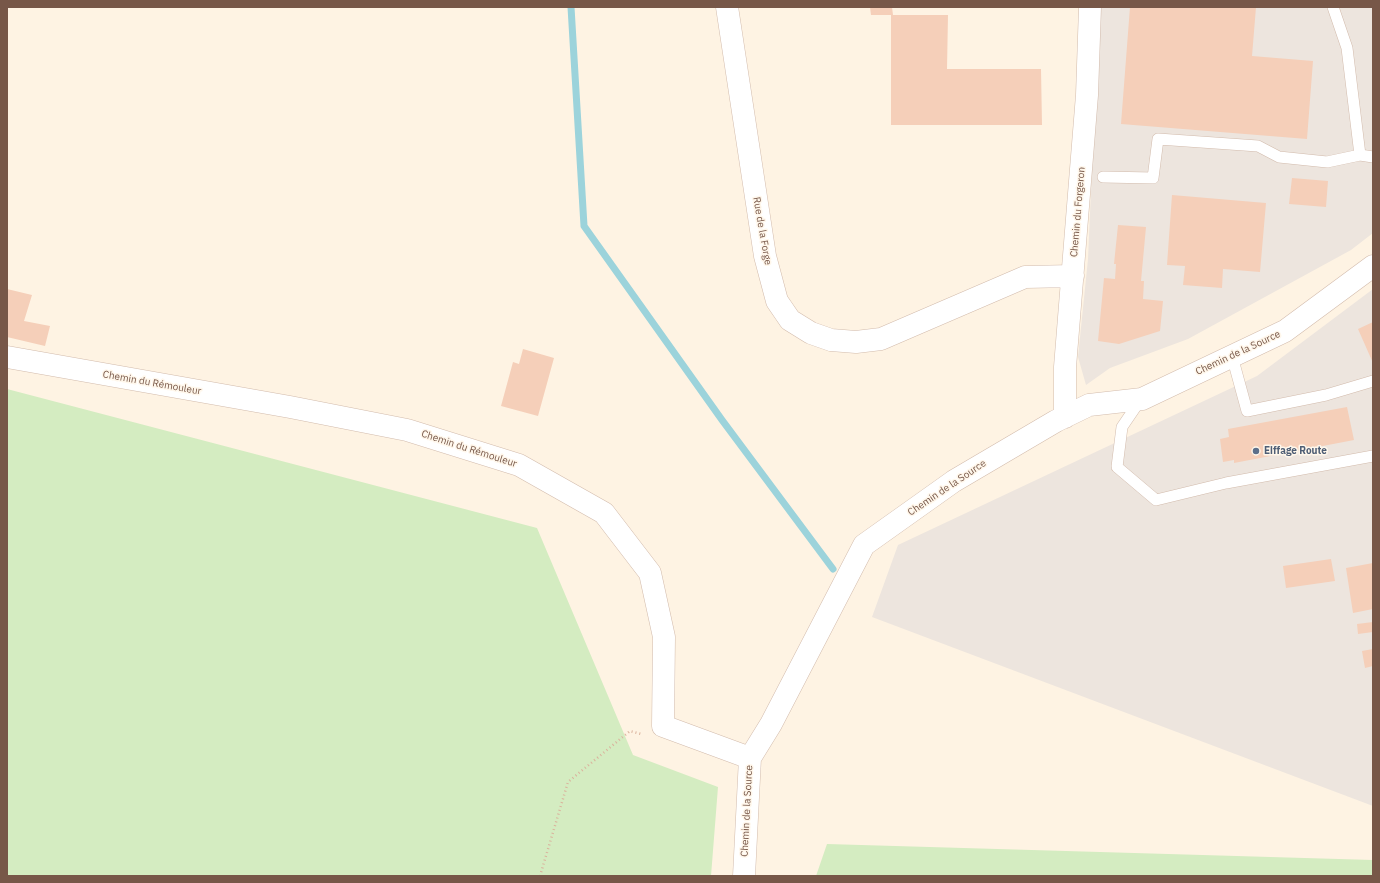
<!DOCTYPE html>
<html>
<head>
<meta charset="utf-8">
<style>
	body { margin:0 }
	#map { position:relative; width:1380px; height:883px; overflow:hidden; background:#fef3e3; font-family:"IBM Plex Sans",sans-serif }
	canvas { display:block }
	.frame { position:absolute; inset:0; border:8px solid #775748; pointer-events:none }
</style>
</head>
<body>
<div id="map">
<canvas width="1380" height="883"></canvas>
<div class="frame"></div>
</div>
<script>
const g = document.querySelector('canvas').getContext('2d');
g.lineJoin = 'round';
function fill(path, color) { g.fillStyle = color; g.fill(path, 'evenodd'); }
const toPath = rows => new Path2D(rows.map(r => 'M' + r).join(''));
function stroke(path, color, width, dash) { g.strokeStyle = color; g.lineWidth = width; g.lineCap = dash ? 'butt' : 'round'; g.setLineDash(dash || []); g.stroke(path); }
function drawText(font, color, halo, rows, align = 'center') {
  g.font = font + ' "IBM Plex Sans",sans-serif'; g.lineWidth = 3; g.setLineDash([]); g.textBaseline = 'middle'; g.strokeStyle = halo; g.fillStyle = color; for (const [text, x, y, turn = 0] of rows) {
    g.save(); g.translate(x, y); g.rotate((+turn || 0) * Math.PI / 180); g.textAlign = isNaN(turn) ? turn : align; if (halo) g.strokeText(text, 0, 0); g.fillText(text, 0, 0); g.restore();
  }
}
fill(toPath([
	[1099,7,1373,7,1373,233,1351,250,1188,339,1110,368,1086,385,1078,357,1088,259],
	[1373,289,1373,806,872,617,898,545,1257,376]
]), '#ede5de');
fill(toPath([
	[7,389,537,528,633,755,718,787,711,876,7,876],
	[827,844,1373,860,1373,876,816,876]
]), '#d4ecc1');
stroke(toPath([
	[571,7,584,226,722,420,833,569]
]), '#9cd3db', 7);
fill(toPath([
	[870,7,892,7,893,15,948,15,947,69,1041,69,1042,125,891,125,891,15,871,15],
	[1130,7,1256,7,1252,56,1313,61,1307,139,1121,124],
	[1292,178,1328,181,1326,207,1289,204],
	[1172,195,1266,203,1260,272,1223,269,1222,288,1183,285,1185,266,1167,265],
	[1118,225,1146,227,1141,281,1144,281,1143,299,1163,301,1160,331,1119,344,1098,341,1104,278,1115,279,1116,264,1114,264],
	[7,289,32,295,24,321,50,326,45,346,7,337],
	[1373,322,1373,363,1358,329],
	[523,349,554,358,538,416,501,406,513,362,519,364],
	[1347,407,1354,440,1234,463,1234,460,1223,462,1220,439,1229,437,1228,429],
	[1331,559,1335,581,1286,588,1283,566],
	[1373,563,1373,609,1353,613,1346,568],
	[1373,622,1373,632,1358,634,1357,624],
	[1373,649,1373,666,1365,668,1362,651]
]), '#f5cfb9');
const service = toPath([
	[1333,7,1347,48,1360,155,1373,157],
	[1103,177,1153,178,1158,139,1258,146,1279,157,1327,162,1360,155],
	[1232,356,1247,411,1326,395,1373,381],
	[1141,399,1122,427,1117,467,1156,500,1226,483,1373,456]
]);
const minor = toPath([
	[727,7,765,256,777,301,790,320,811,333,831,340,856,342,881,339,1025,277,1073,276],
	[7,357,290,407,407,430,519,465,604,513,650,573,664,637,663,726,750,758],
	[1065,417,1065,367,1087,95,1090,7],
	[744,876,750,758,771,724,864,545,954,481,1056,421,1089,405,1142,399,1285,331,1373,266]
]);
stroke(service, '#d2bbac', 12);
stroke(minor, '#d2bbac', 23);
stroke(toPath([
	[540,876,568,782,630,731,641,734]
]), '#dab29c', 2.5, [1, 3]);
stroke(service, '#fff', 11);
stroke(minor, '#fff', 22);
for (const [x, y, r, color] of [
	[1256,451,4,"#5c6f8a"]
]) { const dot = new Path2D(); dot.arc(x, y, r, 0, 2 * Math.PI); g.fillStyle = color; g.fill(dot); stroke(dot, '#fff7eb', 1.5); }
drawText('10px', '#775748', '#fff7eb', [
	["Chemin du Forgeron",1078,212,-85],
	["Rue de la Forge",762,231,80],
	["Chemin de la Source",1238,353,-25],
	["Chemin du Rémouleur",152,383,10],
	["Chemin du Rémouleur",469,449,18],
	["Chemin de la Source",947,488,-34],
	["Chemin de la Source",747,811,-87]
]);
drawText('bold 10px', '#4e5e75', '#fff7eb', [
	["Eiffage Route",1264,451]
], 'left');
</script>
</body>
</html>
